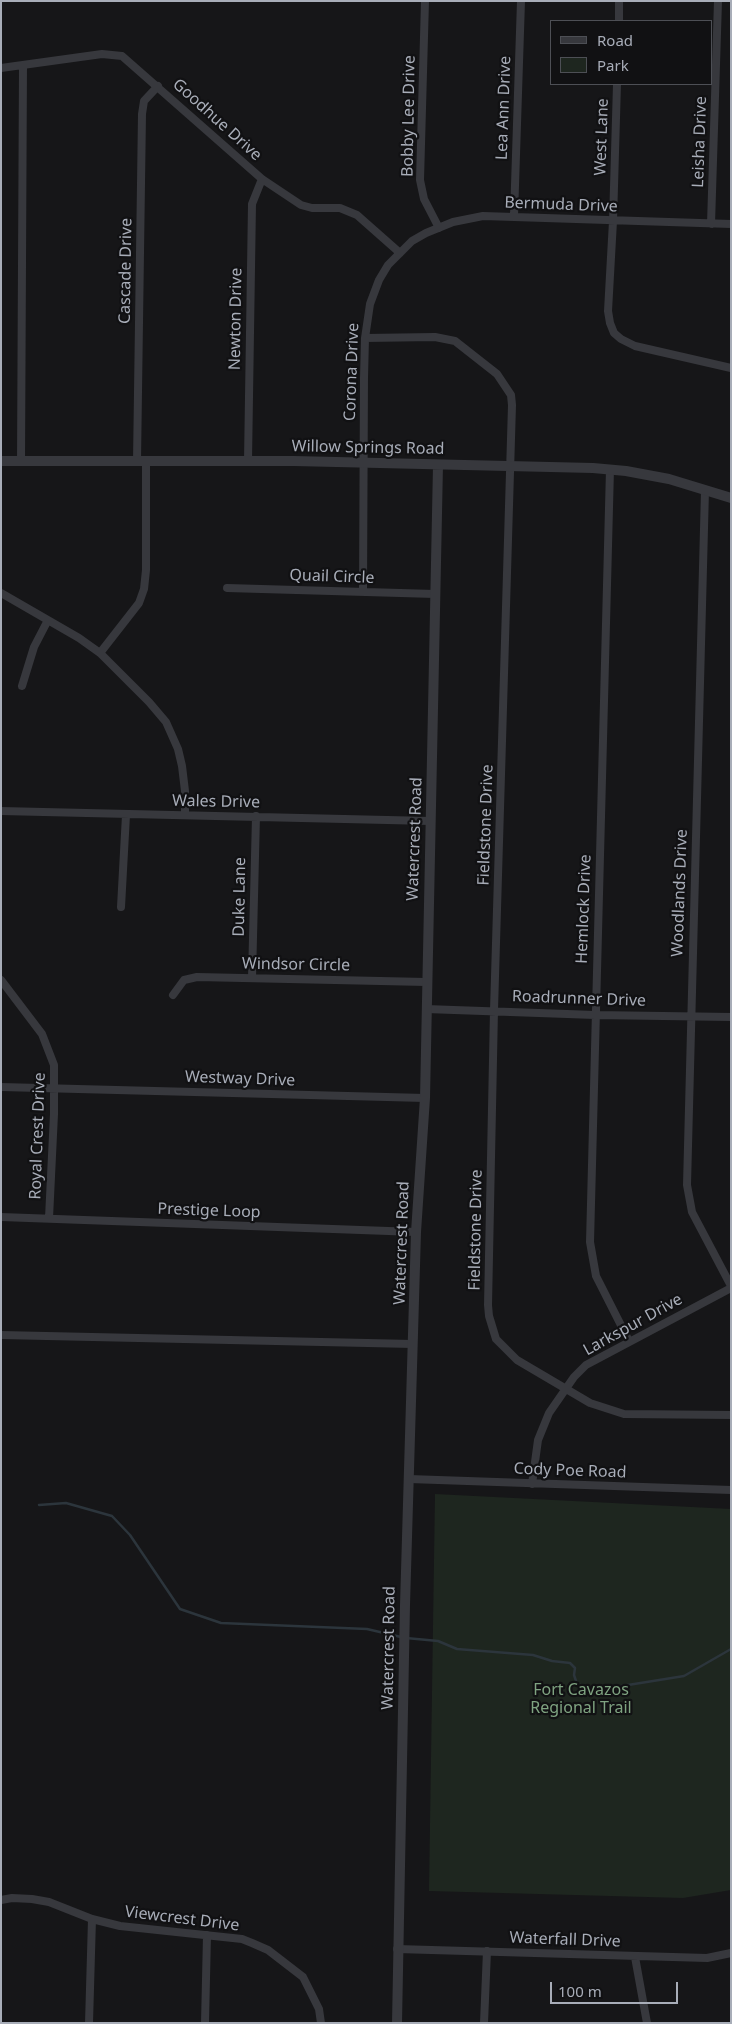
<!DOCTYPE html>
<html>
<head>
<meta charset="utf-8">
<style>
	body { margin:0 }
	#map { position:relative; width:732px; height:2024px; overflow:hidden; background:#161618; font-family:"Noto Sans",sans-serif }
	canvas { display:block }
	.frame { position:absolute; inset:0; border:2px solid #a8adb8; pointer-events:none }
	.legend { position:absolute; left:550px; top:20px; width:162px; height:65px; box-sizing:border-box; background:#111113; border:1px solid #4d4f55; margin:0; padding:6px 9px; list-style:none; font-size:15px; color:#a8adb8 }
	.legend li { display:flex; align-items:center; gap:10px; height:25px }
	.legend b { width:25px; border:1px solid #4d4f55 }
	.scale { position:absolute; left:550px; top:1982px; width:128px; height:22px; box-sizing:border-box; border:2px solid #a8adb8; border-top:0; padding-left:6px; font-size:15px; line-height:18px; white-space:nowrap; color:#a8adb8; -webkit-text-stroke:4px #111113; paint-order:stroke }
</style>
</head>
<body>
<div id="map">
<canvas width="732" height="2024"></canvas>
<div class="frame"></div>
<ul class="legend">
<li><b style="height:6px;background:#37383d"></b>Road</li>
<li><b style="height:14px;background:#1e261f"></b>Park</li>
</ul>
<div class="scale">100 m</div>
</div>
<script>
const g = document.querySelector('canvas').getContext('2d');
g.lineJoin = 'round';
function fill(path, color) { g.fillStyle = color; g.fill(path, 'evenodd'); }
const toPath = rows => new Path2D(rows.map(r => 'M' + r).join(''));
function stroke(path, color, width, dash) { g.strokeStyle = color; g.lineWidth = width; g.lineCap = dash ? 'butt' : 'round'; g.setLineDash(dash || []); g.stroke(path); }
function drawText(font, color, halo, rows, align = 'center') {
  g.font = font + ' "Noto Sans",sans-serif'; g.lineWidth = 4.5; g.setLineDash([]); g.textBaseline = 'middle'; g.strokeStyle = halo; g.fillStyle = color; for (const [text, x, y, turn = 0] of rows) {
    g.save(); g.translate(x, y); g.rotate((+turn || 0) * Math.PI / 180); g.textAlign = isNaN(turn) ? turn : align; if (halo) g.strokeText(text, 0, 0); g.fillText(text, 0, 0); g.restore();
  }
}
fill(toPath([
	[435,1494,731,1509,731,1890,683,1898,429,1891]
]), '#1e261f');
stroke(toPath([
	[39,1505,66,1503,112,1516,130,1535,180,1609,221,1623,367,1629,401,1637],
	[406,1638,438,1641,457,1649,533,1655,552,1661,570,1663,575,1668,574,1675,577,1684,597,1690,684,1676,731,1649]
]), '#2c353c', 2.5);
stroke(toPath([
	[425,1,420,180,424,199,439,228],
	[619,21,619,1],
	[1,68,102,54,122,56,262,179,301,205,312,208,340,208,357,215,400,253],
	[617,84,613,221,608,311,610,323,614,333,621,339,635,346,731,368],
	[514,216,521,1],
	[711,224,718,1],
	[365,338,435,337,455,341,497,374,511,395,512,405,494,1010,488,1305,489,1316,496,1339,517,1360,590,1403,624,1414,731,1415],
	[21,461,23,66],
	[137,461,142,114,144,101,158,86],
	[248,461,252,204,262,179],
	[610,469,590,1242,596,1276,629,1341],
	[705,490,687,1185,692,1212,731,1286],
	[227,588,435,594],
	[363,592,364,378,365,338,370,304,379,280,388,265,412,241,426,233,453,222,483,216,731,224],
	[1,593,79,638,100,653,149,702,166,722,178,749,182,766,185,791,185,815],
	[100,653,139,603,144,589,146,570,146,461],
	[22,686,34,647,48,620],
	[1,811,430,821],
	[121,907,126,815],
	[252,978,256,816],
	[1,980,42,1034,54,1065,54,1114,49,1218],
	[173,995,184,980,197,977,426,982],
	[426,1009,595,1015,731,1017],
	[1,1087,425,1098],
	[1,1217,416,1232],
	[1,1335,413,1344],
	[409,1479,731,1490],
	[532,1484,538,1440,549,1413,574,1377,586,1365,731,1288],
	[1,1900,12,1898,32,1899,49,1902,92,1919,120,1926,242,1939,252,1943,268,1950,303,1977,319,2009,321,2023],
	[397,1949,707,1958,731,1953],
	[635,1957,647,2023],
	[89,2023,92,1919],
	[205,2023,207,1935],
	[484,2023,487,1951]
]), '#37383d', 8);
stroke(toPath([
	[1,461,294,461,593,468,626,471,669,479,731,498],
	[397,2023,405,1605,416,1232,425,1098,438,465]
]), '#37383d', 10);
drawText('16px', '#a8adb8', '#111113', [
	["Lea Ann Drive",504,108,-88],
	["Bobby Lee Drive",409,116,-89],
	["Goodhue Drive",217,120,42],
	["West Lane",602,137,-88],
	["Leisha Drive",700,142,-88],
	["Bermuda Drive",561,205,2],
	["Cascade Drive",126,271,-89],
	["Newton Drive",236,319,-89],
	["Corona Drive",352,372,-88],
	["Willow Springs Road",368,448,1],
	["Quail Circle",332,577,2],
	["Wales Drive",216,802,1],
	["Fieldstone Drive",486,825,-88],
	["Watercrest Road",415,839,-88],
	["Woodlands Drive",680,893,-88],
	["Duke Lane",240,897,-89],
	["Hemlock Drive",584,909,-88],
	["Windsor Circle",296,965,1],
	["Roadrunner Drive",579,999,2],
	["Westway Drive",240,1079,2],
	["Royal Crest Drive",38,1136,-88],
	["Prestige Loop",209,1211,2],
	["Fieldstone Drive",476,1230,-89],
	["Watercrest Road",402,1243,-88],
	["Larkspur Drive",633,1325,-29],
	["Cody Poe Road",570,1471,2],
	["Watercrest Road",389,1648,-89],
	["Viewcrest Drive",182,1919,7],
	["Waterfall Drive",565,1940,2]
]);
drawText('16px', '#7fa381', '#111113', [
	["Fort Cavazos",581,1690],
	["Regional Trail",581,1708]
]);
</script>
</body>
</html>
